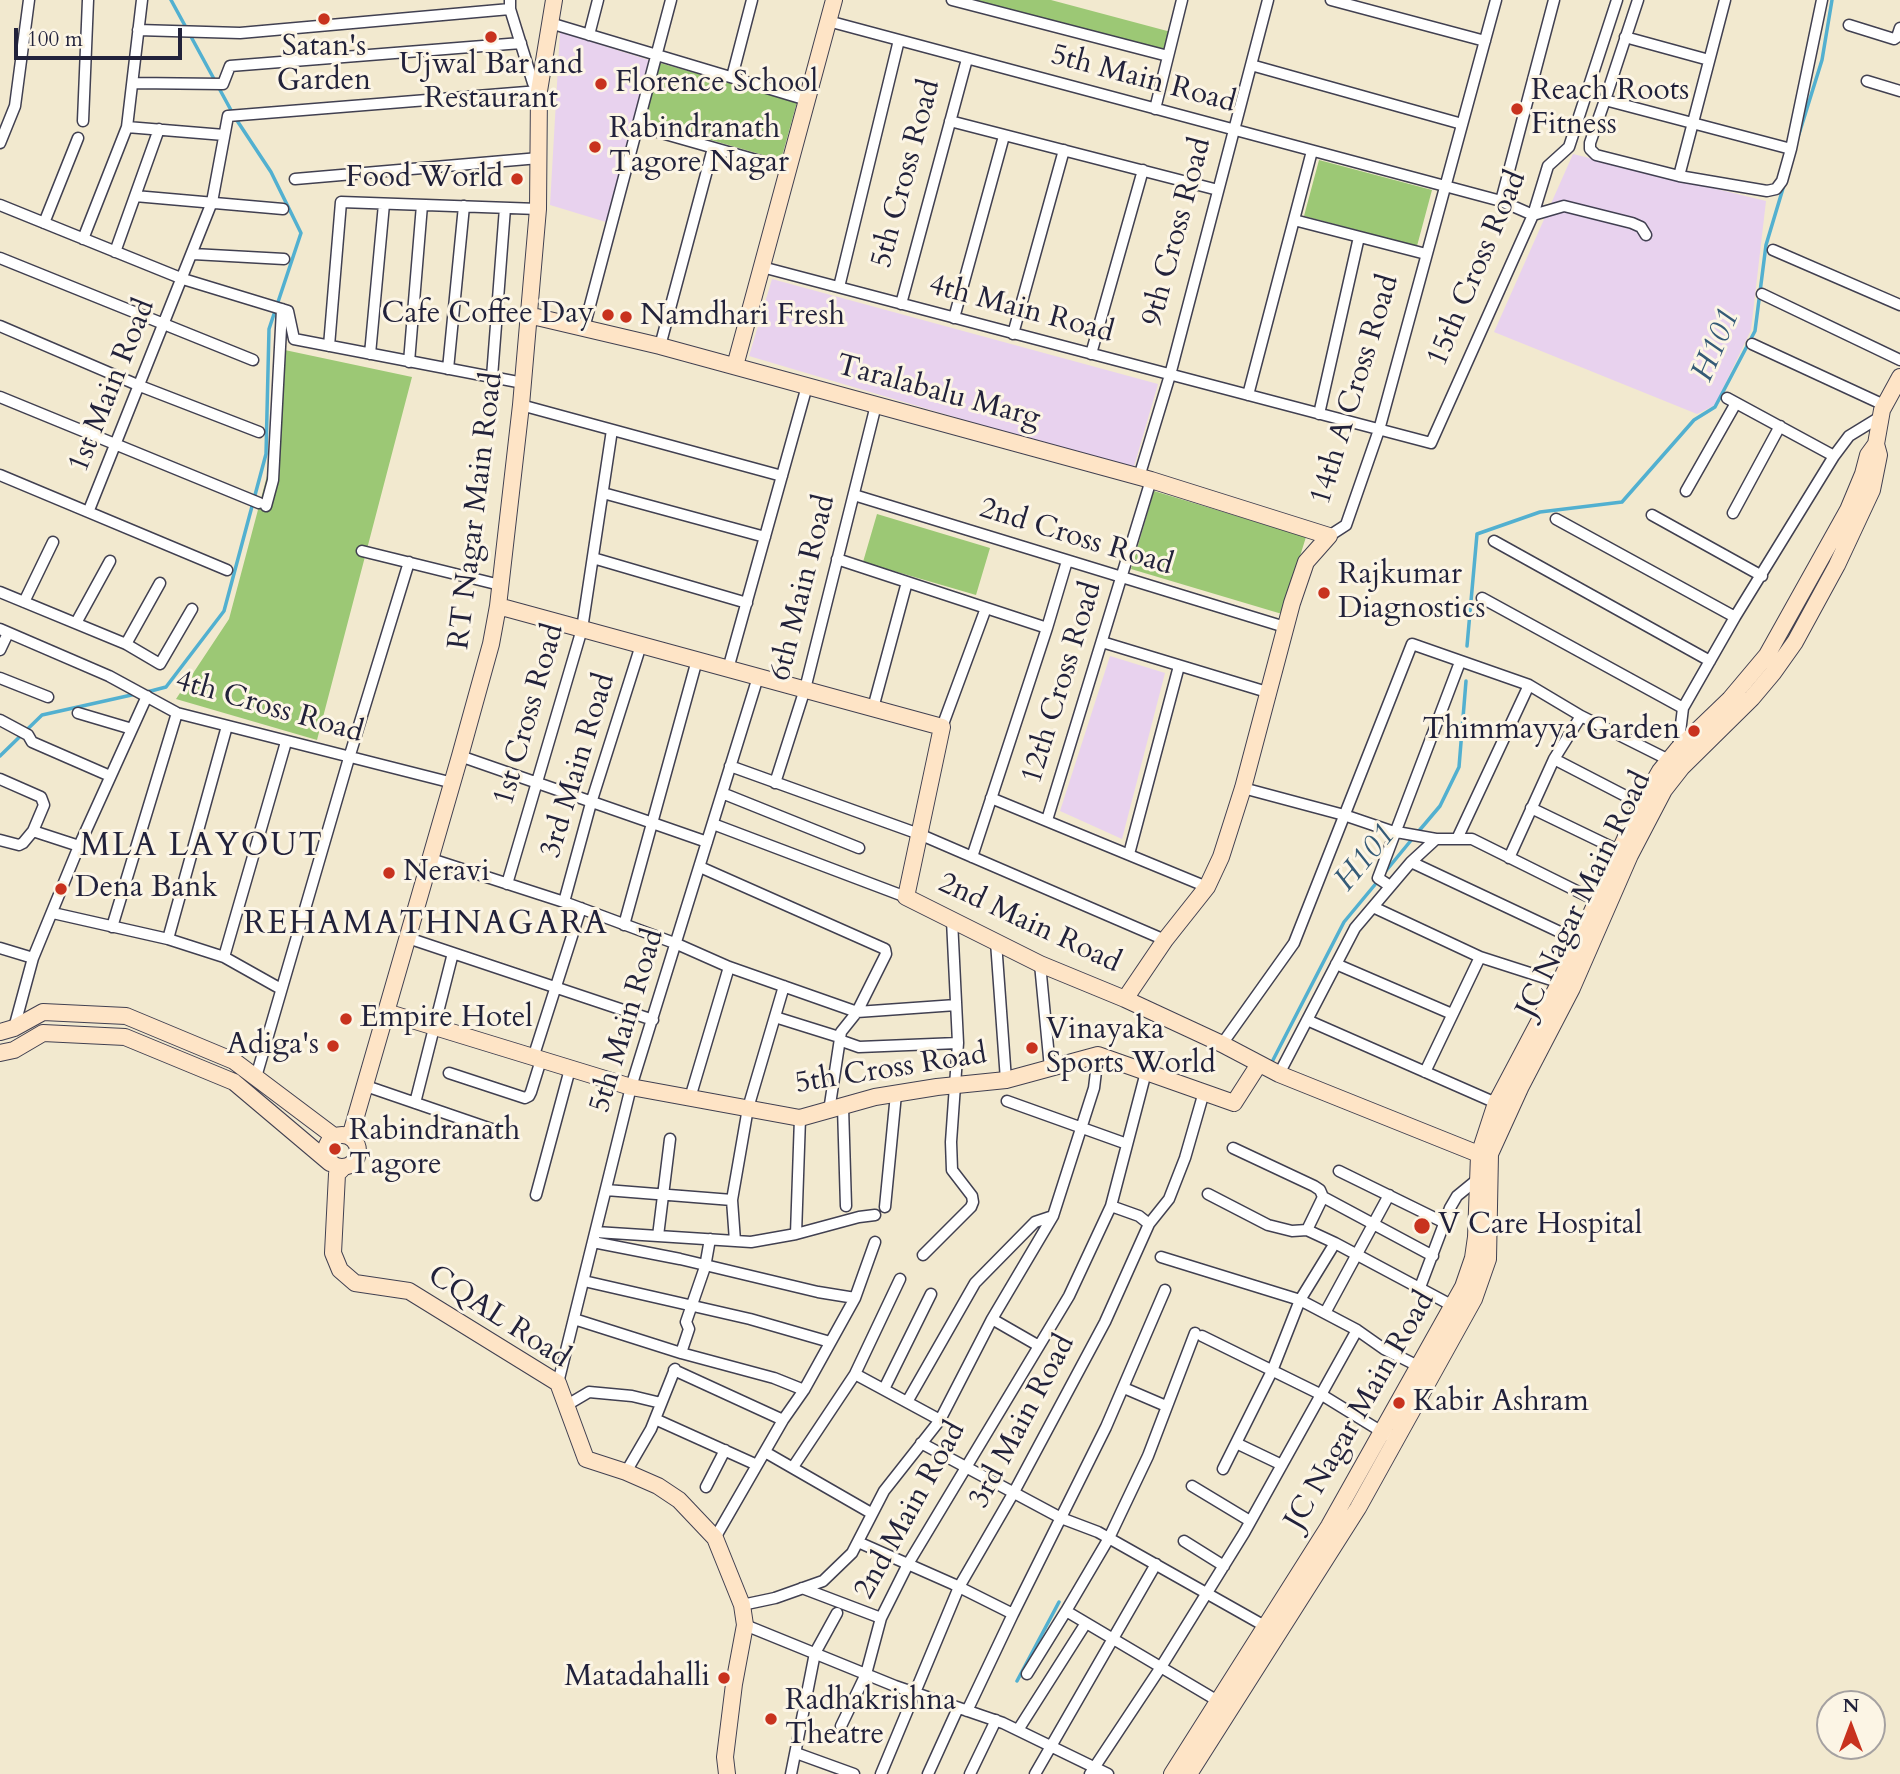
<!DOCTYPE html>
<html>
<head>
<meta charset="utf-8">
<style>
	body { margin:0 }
	#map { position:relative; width:1900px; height:1774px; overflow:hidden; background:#f2e9cf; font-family:Cardo,serif }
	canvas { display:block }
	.north { position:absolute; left:1816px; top:1690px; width:70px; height:70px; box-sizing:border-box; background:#fcf5e5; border:2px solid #a5a1a1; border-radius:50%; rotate:0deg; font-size:19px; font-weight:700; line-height:28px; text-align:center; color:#22223b }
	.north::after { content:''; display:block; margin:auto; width:24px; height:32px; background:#c8321e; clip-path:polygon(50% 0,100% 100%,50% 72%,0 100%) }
	.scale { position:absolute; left:14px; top:28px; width:168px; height:32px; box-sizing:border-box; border:4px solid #22223b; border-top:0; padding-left:9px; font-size:21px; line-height:24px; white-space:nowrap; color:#22223b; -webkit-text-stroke:5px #fcf5e5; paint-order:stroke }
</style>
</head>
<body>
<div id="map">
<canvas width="1900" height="1774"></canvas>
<div class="north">N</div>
<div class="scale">100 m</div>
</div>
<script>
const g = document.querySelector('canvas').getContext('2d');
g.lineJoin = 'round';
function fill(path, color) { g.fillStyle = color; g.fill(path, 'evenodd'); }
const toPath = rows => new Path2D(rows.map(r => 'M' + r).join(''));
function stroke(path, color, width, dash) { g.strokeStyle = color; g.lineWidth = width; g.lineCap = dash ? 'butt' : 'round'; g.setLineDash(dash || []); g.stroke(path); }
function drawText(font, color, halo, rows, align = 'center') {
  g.font = font + ' Cardo,serif'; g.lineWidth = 6; g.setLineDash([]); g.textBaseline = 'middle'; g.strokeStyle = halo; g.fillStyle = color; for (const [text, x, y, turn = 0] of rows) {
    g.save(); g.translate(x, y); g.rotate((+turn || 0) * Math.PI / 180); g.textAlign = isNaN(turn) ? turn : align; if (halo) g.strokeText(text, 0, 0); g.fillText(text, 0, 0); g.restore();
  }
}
fill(toPath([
	[560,32,652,61,606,222,550,205],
	[1573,154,1766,201,1751,330,1715,405,1697,414,1494,332],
	[772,279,1158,384,1133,470,749,356],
	[1110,656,1165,673,1122,839,1060,811]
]), '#e8d2ee');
fill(toPath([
	[975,0,1051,0,1171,32,1166,51],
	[660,63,797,102,781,160,644,121],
	[1319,160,1432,190,1417,246,1304,216],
	[280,349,412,377,317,740,176,699,229,619,272,457],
	[1154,491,1306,537,1282,614,1131,569],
	[877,514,990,548,976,595,863,562]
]), '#9cc875');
stroke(toPath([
	[171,0,232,112],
	[1799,134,1822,60,1832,0],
	[1467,646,1477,534,1540,512,1622,502,1694,420,1715,407,1755,331,1766,245,1784,185],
	[147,692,166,687,224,611,266,454,269,329,301,233,271,172,236,119],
	[0,756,42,715,136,694],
	[1418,832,1440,806,1459,767,1466,681],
	[1385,872,1413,838],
	[1273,1060,1344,922,1378,881],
	[1017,1681,1059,1602]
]), '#52b0d0', 3.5);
const street = toPath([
	[952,0,1168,56],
	[1331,0,1485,41],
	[1638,0,1605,100,1791,149,1822,0],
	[828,21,1501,201,1533,215,1564,206,1632,223,1641,227,1646,235],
	[550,23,807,100],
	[1849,25,1894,39,1897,37,1900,28],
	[138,30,240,33,510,9],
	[589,35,598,0],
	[1625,37,1709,60],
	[1251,65,1462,124],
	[732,77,752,0],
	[1867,81,1900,91],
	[134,83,223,84,230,66,521,43],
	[1605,100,1590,143,1590,149,1596,155,1679,176,1767,191,1776,189,1782,181,1791,149],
	[1155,109,1182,0],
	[83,121,88,0],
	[950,121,1218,190],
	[637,126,788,169],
	[127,127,224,135],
	[0,143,15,106,29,0],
	[1679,176,1725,0],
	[295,179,539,158],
	[135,196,283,209],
	[1501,201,1554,0],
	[0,205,183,279,288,311,294,339,523,383],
	[1294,220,1426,254],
	[44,223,78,138],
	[83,239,127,127,142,0],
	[1773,250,1900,305],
	[115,252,159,129],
	[193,254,284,259],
	[0,258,253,360],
	[762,267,1431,443,1533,215,1548,166,1569,147,1617,0],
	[839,287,899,40],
	[1762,294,1900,360],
	[901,304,967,59],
	[954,318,1004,136],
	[0,326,140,386,259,432],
	[584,328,671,0],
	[1013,334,1064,150],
	[1752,344,1884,405],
	[329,346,341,202,538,209],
	[660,346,713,148],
	[370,354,384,204],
	[1091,354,1143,170],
	[409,362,422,205],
	[448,369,464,206],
	[492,377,505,208],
	[1248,395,1312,151],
	[0,397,259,503],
	[1727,398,1834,456],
	[521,405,782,476],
	[1319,414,1359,237],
	[0,475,227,570],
	[1139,477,1170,375,1268,0],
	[1686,491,1736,403],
	[603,493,765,537],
	[854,495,1285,627],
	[266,506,273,480,282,309],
	[89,510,212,202,228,116,539,91,533,83,510,9,510,0],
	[1733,513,1780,426],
	[1652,515,1762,576],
	[1556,519,1735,617],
	[1329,536,1346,525,1379,430,1496,0],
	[1494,541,1710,661],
	[362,551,500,585],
	[593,558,747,603],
	[837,559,1047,628],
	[0,592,126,644,160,664,192,609],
	[1482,598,1683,708],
	[24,602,53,542],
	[76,623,110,561],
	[0,629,109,676,177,713,453,783],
	[1102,642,1267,692],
	[126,644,160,583],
	[0,650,8,633],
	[728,669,807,386],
	[0,678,48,697],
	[873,708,907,582],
	[78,713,132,729],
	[0,720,28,735,32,742,110,776],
	[942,727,986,608],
	[1678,749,1683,708,1735,617,1834,456,1849,436,1880,417],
	[460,756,707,842],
	[1554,759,1641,804],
	[730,766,919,834,1165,940],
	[0,779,41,797,44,805,33,831,79,846],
	[775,783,805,689,876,405],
	[1243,788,1344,815,1391,831,1436,839],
	[722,793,859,848],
	[991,798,1207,887],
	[1531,808,1620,851],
	[1047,820,1151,480],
	[713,824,906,897],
	[1457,839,1529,685],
	[0,840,19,845,23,843,33,831],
	[1129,854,1179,666],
	[972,857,1047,628,1067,561],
	[1509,858,1554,759,1581,716],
	[431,859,564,902,677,944,729,967,857,1012,956,1005],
	[1411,862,1579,941],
	[700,867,885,949,886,954,857,1012,841,1032,829,1111],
	[507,884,582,629,612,430],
	[1390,886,1378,878,1460,662],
	[564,902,591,803,641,645],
	[1373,907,1480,957,1564,984],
	[53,913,168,939,224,957,281,989],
	[624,925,697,660],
	[112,927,177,713],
	[408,938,653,1020],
	[168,939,227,726],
	[996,942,1006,1080],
	[0,948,33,958,14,1028],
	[224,957,286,742],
	[33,958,79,846,147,696],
	[1040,964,1050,1068],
	[1336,964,1452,1014],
	[775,1017,839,1037,842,1041,859,1047,958,1043,952,920],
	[1307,1020,1496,1103],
	[1222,1044,1294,943,1412,644,1529,685,1581,716,1673,762],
	[533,1058,581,908],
	[1425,1072,1480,957],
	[449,1073,525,1098,529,1096,531,1092,541,1060],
	[1279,1074,1355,928,1411,862,1436,839,1472,839,1603,904],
	[256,1077,349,758,409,562],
	[366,1086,503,1133],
	[690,1098,729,967],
	[1007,1101,1127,1144],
	[415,1103,453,953],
	[843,1107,846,1206],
	[1233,1148,1314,1186,1320,1190,1323,1197,1433,1256],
	[1339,1171,1445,1223],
	[606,1190,732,1200],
	[1208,1194,1268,1225,1292,1231,1307,1230,1335,1243,1453,1306],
	[536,1195,570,1069],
	[1111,1206,1139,1216,1149,1224],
	[885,1207,896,1094],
	[1307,1230,1323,1197],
	[596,1232,751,1242,796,1234,859,1217,875,1215],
	[796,1234,800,1118],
	[658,1236,670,1139],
	[735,1241,732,1200,748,1108,784,986],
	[593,1242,680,1259,818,1292,855,1298],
	[923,1255,971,1207,973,1202,972,1196,952,1170,951,1142,958,1043],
	[1161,1257,1300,1300,1357,1330,1384,1349,1424,1369],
	[584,1281,750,1319,830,1342],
	[1419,1290,1450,1208,1457,1196,1479,1178],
	[1325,1313,1389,1195],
	[574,1319,681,1353,774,1378,804,1390],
	[992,1319,1039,1346],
	[1195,1333,1148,1456,1109,1538,1066,1611,1223,1704],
	[1202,1336,1322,1395,1387,1435],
	[681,1353,689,1329,686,1322,705,1267,710,1239],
	[674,1370,783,1420],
	[855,1374,900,1279],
	[558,1383,631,1087,758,677],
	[1124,1388,1166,1406],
	[884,1389,931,1294],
	[907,1402,975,1283,1035,1222,1053,1216],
	[567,1405,589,1392,632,1396,661,1403],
	[655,1419,757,1465],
	[921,1443,1061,1518,1098,1532,1270,1629],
	[1236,1443,1282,1465],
	[765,1452,871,1513],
	[793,1467,855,1374,940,1420],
	[1223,1469,1272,1371,1300,1300,1335,1243],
	[626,1472,651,1429,675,1369],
	[1192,1486,1250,1521],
	[706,1487,725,1450],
	[715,1538,783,1420,804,1390,855,1298,875,1242],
	[1184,1541,1224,1566],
	[858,1542,953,1584,1013,1614,967,1711],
	[802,1588,881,1618],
	[742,1605,775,1598,823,1581,852,1553,884,1491,940,1420,992,1319,1053,1216,1094,1088,1098,1055],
	[1013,1614,1106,1427,1165,1290],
	[745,1625,895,1686,1003,1723,1108,1774],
	[1027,1674,1066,1611],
	[841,1726,866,1674,881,1618,908,1564,1069,1296,1111,1206,1146,1072],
	[1018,1730,1086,1623],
	[796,1753,854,1774],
	[791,1774,815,1653,837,1613],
	[881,1774,959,1587,1014,1492,1105,1322,1149,1224,1169,1199,1185,1158,1204,1092],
	[928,1774,958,1708],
	[970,1774,996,1720],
	[1035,1774,1156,1564],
	[1090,1774,1161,1667,1244,1533,1357,1330]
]);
const secondary = toPath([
	[528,315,660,346,1151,480,1329,536,1306,562,1292,603,1243,788,1221,857,1207,887,1165,940,1125,999],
	[735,366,834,0],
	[498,606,942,727,906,897,1040,964,1125,999,1222,1044,1279,1074,1486,1157],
	[386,1012,631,1087,800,1118,875,1097,937,1087,1006,1080,1098,1055,1234,1103,1259,1064],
	[0,1032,14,1028,43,1012,126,1016,234,1061,335,1137],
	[0,1053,14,1050,43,1033,125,1037,234,1082,330,1163],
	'326 1151a16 16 0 1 1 32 0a16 16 0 1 1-32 0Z',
	[350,1137,460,756,491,644,498,606,521,405,538,209,539,91,554,0],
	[343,1168,337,1174,333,1253,340,1270,355,1283,409,1291,558,1383,586,1459,626,1472,658,1486,679,1500,715,1538,742,1605,745,1625,734,1684,725,1757,727,1774],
	[1172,1774,1329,1526,1463,1287,1473,1258,1476,1237,1479,1155,1496,1103,1560,982,1641,804,1660,771,1678,749,1730,699,1767,655,1848,510,1863,474,1868,455,1876,444],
	[1189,1774,1358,1508,1474,1299,1488,1259,1490,1154,1521,1086,1572,988,1630,855,1664,790,1682,767,1752,698,1773,673,1795,642,1837,565,1872,490,1879,455,1876,444,1882,410,1900,377]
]);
stroke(street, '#414051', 13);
stroke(secondary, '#414051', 18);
stroke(street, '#fff', 10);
stroke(secondary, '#fee4c6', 16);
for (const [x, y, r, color] of [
	[324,19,7,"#c8321e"],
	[491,37,7,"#c8321e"],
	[601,84,7,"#c8321e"],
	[1517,109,7,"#c8321e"],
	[595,147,7,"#c8321e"],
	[517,179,7,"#c8321e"],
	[608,315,7,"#c8321e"],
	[626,317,7,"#c8321e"],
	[1324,593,7,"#c8321e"],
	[1694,731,7,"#c8321e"],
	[389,873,7,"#c8321e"],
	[61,889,7,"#c8321e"],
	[346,1019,7,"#c8321e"],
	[333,1046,7,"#c8321e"],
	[1032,1048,7,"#c8321e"],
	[335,1149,7,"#c8321e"],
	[1422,1226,9,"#c8321e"],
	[1399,1403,7,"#c8321e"],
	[724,1678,7,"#c8321e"],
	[771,1719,7,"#c8321e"]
]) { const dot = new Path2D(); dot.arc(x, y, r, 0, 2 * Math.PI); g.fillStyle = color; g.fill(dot); stroke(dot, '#fcf5e5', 2.5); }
drawText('30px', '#22223b', '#fcf5e5', [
	["Satan's",324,48,"center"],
	["Garden",324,82,"center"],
	["Ujwal Bar and",491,66,"center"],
	["Restaurant",491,100,"center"],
	["Florence School",615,84],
	["Reach Roots",1531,92],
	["Fitness",1531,126],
	["Rabindranath",609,130],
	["Tagore Nagar",609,164],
	["Food World",503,179,"right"],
	["Cafe Coffee Day",594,315,"right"],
	["Namdhari Fresh",640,317],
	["Rajkumar",1338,576],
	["Diagnostics",1338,610],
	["Thimmayya Garden",1680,731,"right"],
	["Neravi",403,873],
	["Dena Bank",75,889],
	["Empire Hotel",360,1019],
	["Vinayaka",1046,1031],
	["Sports World",1046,1065],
	["Adiga's",319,1046,"right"],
	["Rabindranath",349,1132],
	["Tagore",349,1166],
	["V Care Hospital",1438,1226],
	["Kabir Ashram",1413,1403],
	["Matadahalli",710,1678,"right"],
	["Radhakrishna",785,1702],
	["Theatre",785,1736]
], 'left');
drawText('30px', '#22223b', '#fcf5e5', [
	["5th Main Road",1143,80,15],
	["5th Cross Road",907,174,-75],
	["9th Cross Road",1178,232,-75],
	["15th Cross Road",1478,269,-67],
	["4th Main Road",1021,310,15],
	["1st Main Road",113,386,-68],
	["14th A Cross Road",1356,390,-73],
	["Taralabalu Marg",938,393,15],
	["RT Nagar Main Road",477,511,-83],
	["2nd Cross Road",1076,538,17],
	["6th Main Road",804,588,-76],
	["12th Cross Road",1063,683,-73],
	["4th Cross Road",269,708,16],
	["1st Cross Road",530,715,-74],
	["3rd Main Road",579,766,-73],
	["JC Nagar Main Road",1585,895,-64],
	["2nd Main Road",1029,924,25],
	["5th Main Road",628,1021,-73],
	["5th Cross Road",891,1070,-9],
	["CQAL Road",498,1318,33],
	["JC Nagar Main Road",1361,1411,-60],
	["3rd Main Road",1023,1422,-62],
	["2nd Main Road",911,1511,-61]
]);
drawText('italic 32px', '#355b77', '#fcf5e5', [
	["H101",1717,346,-67],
	["H101",1366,859,-50]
]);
g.letterSpacing = '2px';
drawText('32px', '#22223b', '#fcf5e5', [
	["MLA LAYOUT",202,848],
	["REHAMATHNAGARA",426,926]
]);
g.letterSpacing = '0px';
</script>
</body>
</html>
